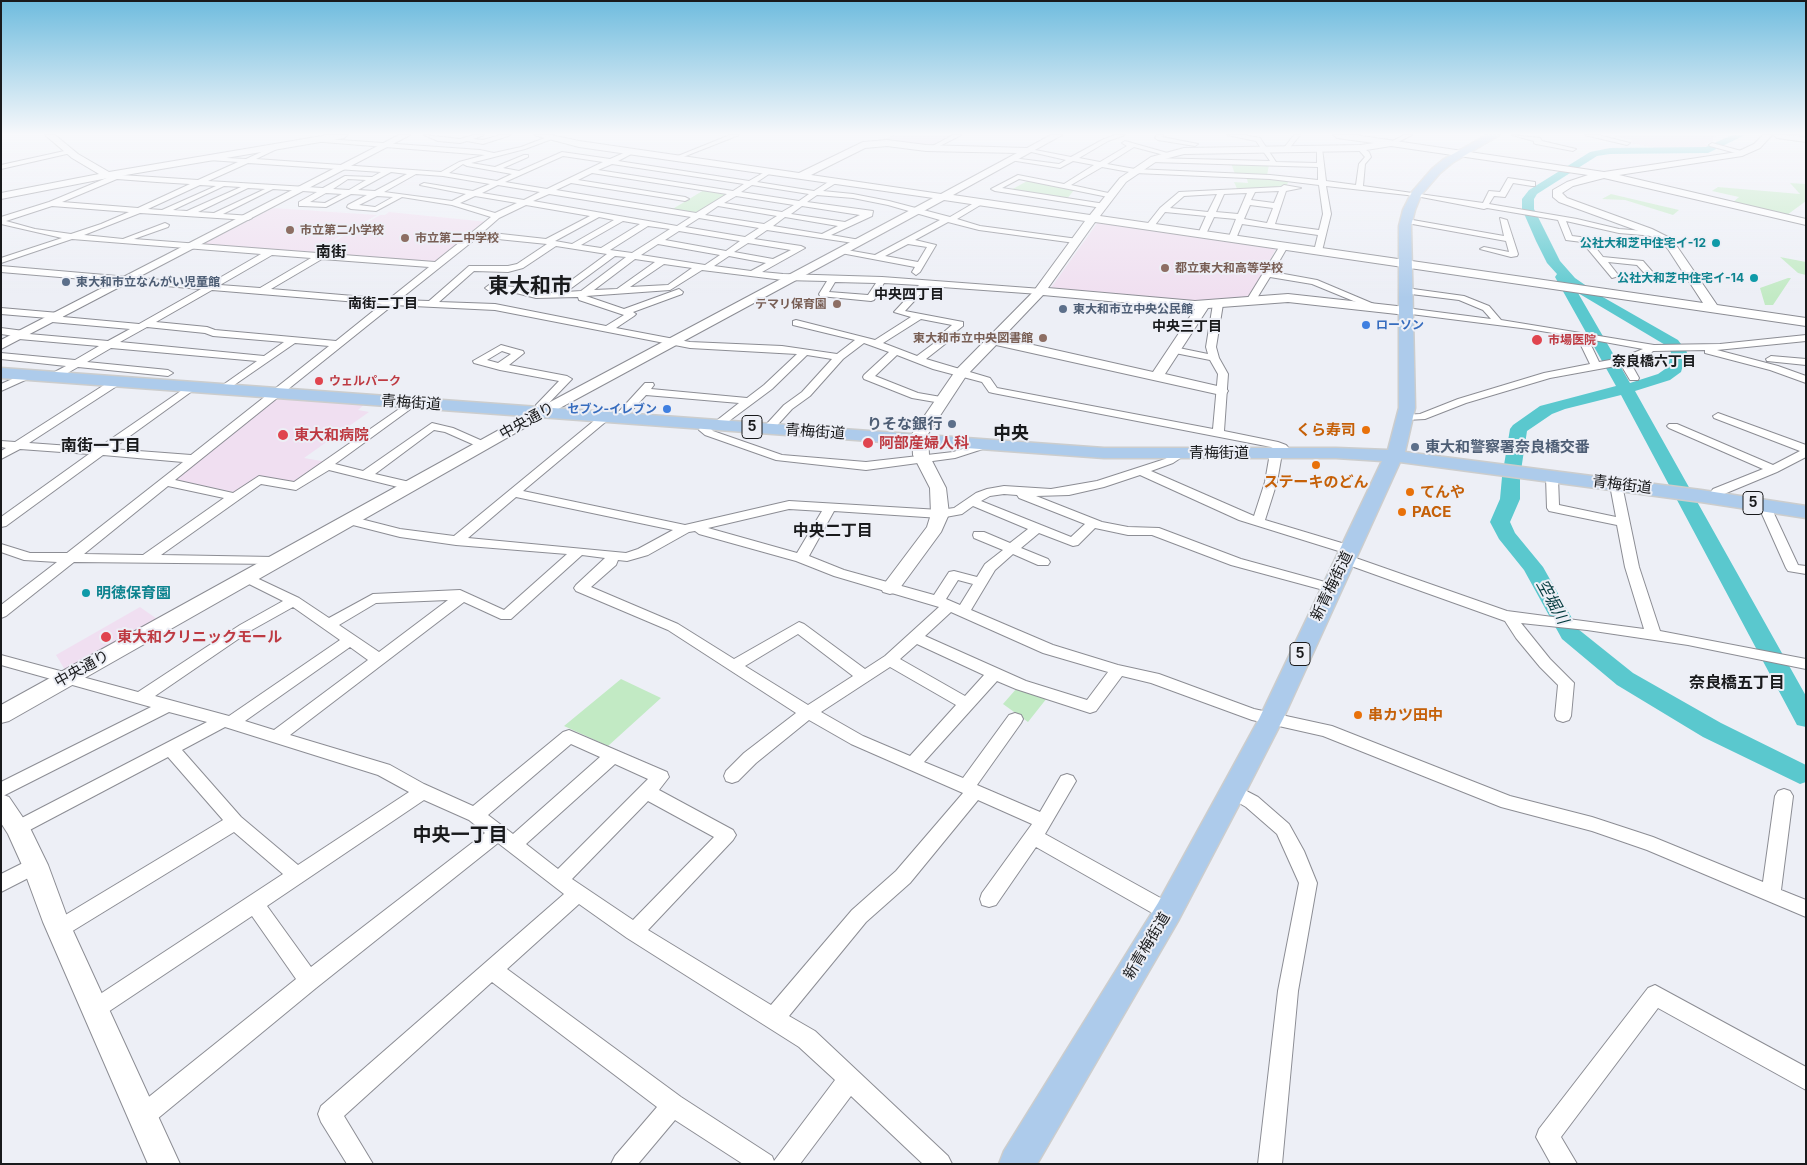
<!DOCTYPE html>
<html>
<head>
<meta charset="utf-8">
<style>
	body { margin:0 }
	#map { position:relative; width:1807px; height:1165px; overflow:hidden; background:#edeff6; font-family:Inter,sans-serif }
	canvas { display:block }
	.frame { position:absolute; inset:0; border:2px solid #191a1c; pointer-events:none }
</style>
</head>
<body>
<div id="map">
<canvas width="1807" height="1165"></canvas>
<div class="frame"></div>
</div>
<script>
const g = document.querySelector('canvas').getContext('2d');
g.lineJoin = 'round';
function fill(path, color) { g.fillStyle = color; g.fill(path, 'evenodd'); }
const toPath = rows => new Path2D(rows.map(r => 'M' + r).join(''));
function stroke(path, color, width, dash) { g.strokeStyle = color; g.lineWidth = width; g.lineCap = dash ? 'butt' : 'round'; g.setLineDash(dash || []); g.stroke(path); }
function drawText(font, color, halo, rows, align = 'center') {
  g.font = font + ' Inter,"Noto Sans JP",sans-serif'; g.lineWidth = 4; g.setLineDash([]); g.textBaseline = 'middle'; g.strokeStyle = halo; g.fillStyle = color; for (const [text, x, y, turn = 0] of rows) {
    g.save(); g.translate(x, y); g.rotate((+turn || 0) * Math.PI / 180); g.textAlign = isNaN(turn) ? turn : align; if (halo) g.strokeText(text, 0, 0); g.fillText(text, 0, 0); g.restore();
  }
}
fill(toPath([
	[894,135,951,135,928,147,873,143],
	[1609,135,1717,135,1713,138,1713,141,1705,144,1709,146,1702,148,1656,148,1629,143,1632,140],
	[273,208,377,215,311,253,201,245],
	[389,212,488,222,438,263,314,253,380,215,385,215],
	[1098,222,1276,248,1251,299,1208,302,1050,289]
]), '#f0dff0');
fill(toPath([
	[281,395,367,402,358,410,369,412,304,458,327,462,298,483,262,477,238,493,172,479],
	[140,607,157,619,65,670,56,655]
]), '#f0dff1');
fill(toPath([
	[1231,163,1269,164,1267,176,1235,174],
	[1246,176,1289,180,1286,187,1269,187,1238,191,1234,182,1248,183],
	[1029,180,1075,189,1066,200,1009,191],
	[1790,183,1806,184,1806,201,1787,215,1732,203,1739,197,1712,191,1718,187,1800,194],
	[704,190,729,194,696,214,671,210],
	[1611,194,1679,210,1673,215,1625,200,1602,199],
	[1780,257,1806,262,1806,275,1798,273],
	[1788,278,1791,278,1773,305,1765,305,1760,288],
	[621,679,661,698,608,746,564,726],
	[1017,688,1047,698,1028,722,1003,704]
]), '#c2eac4');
fill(toPath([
	[1732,135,1745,135,1708,153,1610,154,1597,156,1537,194,1534,199,1534,209,1560,261,1575,278,1601,296,1678,340,1687,352,1681,372,1670,380,1635,391,1806,696,1806,727,1797,725,1621,395,1565,409,1552,414,1527,431,1520,477,1520,499,1510,522,1515,533,1543,567,1578,629,1633,673,1721,723,1806,765,1806,782,1800,784,1703,737,1617,685,1562,639,1524,570,1499,539,1490,522,1500,499,1502,477,1510,429,1513,425,1540,406,1616,386,1555,277,1557,274,1547,263,1536,241,1522,209,1522,199,1529,190,1590,152,1610,148,1706,147,1732,135],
	[1578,293,1667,346,1671,352,1668,367,1658,374,1630,383,1578,293]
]), '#5ac8ce');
const street = toPath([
	[424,135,460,139,474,135,484,135,473,139,483,140,500,135,511,135,483,144,467,141,460,143,438,141,424,135],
	[730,135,739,135,678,159,673,158,730,135],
	[953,135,961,135,934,149,929,148,953,135],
	[1115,135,1125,135,1108,141,1079,158,1100,162,1127,146,1122,143,1125,141,1171,154,1168,156,1134,147,1107,164,1135,169,1270,175,1318,180,1318,167,1152,162,1149,160,1152,158,1270,161,1256,141,1227,135,1244,135,1260,138,1276,162,1317,163,1317,149,1322,148,1326,181,1356,185,1359,164,1365,157,1357,148,1360,146,1369,152,1371,157,1365,164,1363,186,1483,203,1489,191,1500,192,1508,178,1535,182,1535,186,1532,186,1513,183,1505,197,1494,196,1489,204,1577,219,1619,229,1658,232,1659,234,1655,236,1619,233,1566,221,1572,236,1588,238,1603,257,1643,261,1656,276,1649,278,1637,265,1608,262,1619,276,1612,278,1582,242,1566,240,1558,220,1487,208,1484,209,1416,196,1326,186,1331,214,1322,251,1318,253,1314,251,1318,235,1242,224,1235,241,1229,241,1228,239,1236,219,1214,217,1206,234,1202,236,1198,234,1206,216,1165,212,1152,229,1145,227,1160,208,1179,192,1281,187,1284,185,1301,188,1286,191,1275,224,1319,230,1323,214,1319,185,1270,179,1135,173,1102,167,1071,185,1113,194,1113,198,1019,179,1002,188,1105,204,1106,206,1102,208,995,191,991,189,1018,175,1064,184,1094,165,1073,161,1060,168,1010,160,1013,158,1059,164,1066,160,1027,151,1030,149,1071,157,1104,139,1115,135],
	[1279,191,1274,203,1251,200,1255,192,1279,191],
	[1247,193,1238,214,1216,212,1224,194,1247,193],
	[1217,194,1208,212,1170,208,1184,196,1217,194],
	[1250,205,1273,208,1267,223,1244,219,1250,205],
	[1157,135,1163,135,1162,137,1198,144,1195,146,1158,140,1155,138,1157,135],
	[1294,135,1300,135,1288,150,1284,150,1283,149,1294,135],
	[1404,135,1412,135,1394,144,1389,143,1404,135],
	[1512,135,1540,138,1542,141,1576,149,1573,151,1536,144,1534,143,1534,141,1512,135],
	[1585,135,1598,135,1630,143,1627,145,1585,135],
	[550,136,553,138,552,139,525,149,471,163,495,167,524,155,528,155,528,157,503,168,519,171,562,152,610,159,633,149,635,150,635,152,618,161,749,181,770,169,772,170,772,172,757,182,814,191,833,179,836,179,836,183,823,191,853,194,889,201,950,217,979,200,982,200,982,204,957,219,980,226,1078,239,1079,241,1075,243,979,230,948,222,915,240,936,245,920,272,916,275,912,272,915,267,841,253,837,251,841,249,875,255,940,220,888,205,853,198,817,195,807,202,873,211,872,216,831,235,860,240,860,244,767,230,754,239,801,246,805,248,762,272,783,274,882,277,1042,289,1042,293,1039,294,928,286,905,311,963,322,963,326,954,333,954,337,926,359,990,378,997,388,1213,429,1218,374,1210,360,1170,352,1169,350,1174,347,1208,354,1206,347,1213,304,1215,302,1221,302,1223,304,1216,347,1219,358,1228,374,1224,431,1278,442,1286,445,1293,453,1287,456,1271,447,993,393,989,392,982,382,933,369,897,355,875,376,918,393,941,397,946,400,941,403,912,398,864,379,863,377,864,375,889,352,864,343,843,359,810,396,792,409,772,431,764,431,762,429,784,405,802,392,832,359,807,355,772,389,721,427,717,428,711,425,739,403,646,395,623,420,619,421,613,418,645,383,653,383,654,385,651,389,747,398,764,385,797,354,690,348,495,310,393,305,175,480,233,493,259,476,294,482,412,400,416,401,417,403,416,405,335,464,363,471,432,423,453,428,487,443,489,445,487,447,479,447,445,432,434,430,375,474,414,483,416,486,410,490,329,470,296,490,261,484,161,555,274,557,279,558,281,561,279,564,74,562,6,616,1,618,1,605,57,562,24,560,1,552,1,544,30,553,67,553,183,462,103,455,6,526,1,527,1,517,89,454,20,449,1,459,1,451,6,448,1,447,1,441,15,442,112,380,120,380,121,382,120,384,29,443,98,448,191,384,195,385,196,387,195,389,112,449,191,455,329,346,295,343,224,392,220,391,219,389,220,387,257,361,111,348,87,362,168,370,173,373,168,376,78,367,57,379,49,379,48,377,49,375,66,366,1,359,1,353,75,360,99,346,19,339,14,336,1,334,1,328,24,331,29,334,108,341,130,329,52,322,49,321,48,318,1,314,1,308,59,313,62,314,63,317,139,324,201,289,1,272,1,266,209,284,261,254,72,239,1,263,1,258,62,238,1,224,1,217,49,202,109,177,106,176,106,174,198,180,238,162,209,160,206,158,207,157,246,159,279,144,282,146,281,147,256,159,441,172,459,162,485,155,311,141,311,139,313,138,480,150,494,153,521,147,550,136],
	[563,156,603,162,547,189,505,182,563,156],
	[248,163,381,172,372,177,345,176,323,188,208,181,248,163],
	[463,164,467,166,512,174,497,181,449,173,463,164],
	[612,164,744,184,733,191,598,170,612,164],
	[391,172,407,174,375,191,358,190,391,172],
	[592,173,727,194,696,213,556,190,571,183,685,201,689,199,685,197,578,180,592,173],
	[416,174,443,176,490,184,473,191,424,183,420,185,466,194,452,201,384,192,416,174],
	[117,179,157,182,190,184,138,208,62,202,117,179],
	[348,179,366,180,349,190,333,189,348,179],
	[200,185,216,186,162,210,148,209,200,185],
	[498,185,540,192,524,200,482,193,498,185],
	[752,185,809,194,799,201,741,192,752,185],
	[224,186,241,187,187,211,173,210,224,186],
	[248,188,265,189,214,213,198,212,248,188],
	[273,189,317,192,299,202,299,206,302,206,326,207,351,194,367,195,348,205,347,207,351,209,376,211,402,197,452,205,491,217,435,262,134,239,168,227,169,225,165,223,123,239,84,235,140,213,248,220,252,218,251,216,223,214,273,189],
	[326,193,342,194,325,203,310,202,326,193],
	[549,194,691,217,677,226,533,201,549,194],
	[377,196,393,197,375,207,359,205,377,196],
	[475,196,517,203,495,213,460,203,475,196],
	[736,196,794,205,782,212,724,203,736,196],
	[526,205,590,216,546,239,483,232,499,218,526,205],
	[52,206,129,212,101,224,71,234,35,229,6,221,52,206],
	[718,206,777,216,764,224,705,215,718,206],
	[802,206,860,215,845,222,791,214,802,206],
	[599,217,614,220,572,244,555,241,599,217],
	[785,217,838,226,822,234,773,226,785,217],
	[699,218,759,228,745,237,685,227,699,218],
	[623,221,640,224,601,248,581,245,623,221],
	[648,226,670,229,632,253,610,250,648,226],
	[679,231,740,241,726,251,665,240,679,231],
	[478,237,547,244,517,264,508,266,469,266,429,301,399,300,478,237],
	[748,243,791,250,773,259,734,252,748,243],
	[658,244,720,255,705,265,641,255,658,244],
	[908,244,927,247,918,262,885,256,908,244],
	[556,246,607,254,554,293,536,292,516,287,489,285,485,288,489,291,516,293,536,298,578,297,579,300,624,315,606,326,495,304,439,302,474,271,508,272,523,268,556,246],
	[272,255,311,258,260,288,220,285,272,255],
	[615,256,626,257,581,291,566,292,615,256],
	[729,256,766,263,751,271,714,266,729,256],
	[322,259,429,267,389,299,271,289,322,259],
	[635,259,655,262,617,289,594,290,635,259],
	[664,264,692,268,668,285,630,287,664,264],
	[702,270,783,280,827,281,819,294,820,296,871,301,874,300,884,283,919,285,894,312,911,317,875,340,796,320,793,321,793,325,855,340,837,354,782,346,690,342,616,328,634,316,636,314,633,312,682,294,683,292,679,289,624,309,586,296,670,290,702,270],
	[835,282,876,283,868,295,829,292,835,282],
	[212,290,382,304,336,341,215,330,207,327,156,322,212,290],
	[921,319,952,325,945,331,945,335,917,356,883,343,921,319],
	[147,327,205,333,213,336,284,342,264,356,120,342,147,327],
	[168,486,224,498,143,555,84,554,168,486],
	[1712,143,1745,152,1746,153,1743,155,1710,146,1709,145,1712,143],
	[69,150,72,152,71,153,1,169,1,165,69,150],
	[1500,218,1507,220,1518,254,1517,256,1511,257,1480,249,1484,247,1509,252,1506,241,1407,223,1403,221,1407,219,1504,236,1500,218],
	[1281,244,1288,246,1273,272,1317,280,1381,307,1379,309,1373,309,1312,284,1270,277,1254,303,1248,303,1246,301,1281,244],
	[1406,288,1464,296,1489,306,1501,320,1654,345,1720,344,1806,335,1806,341,1717,350,1778,366,1806,376,1806,383,1770,370,1705,353,1705,350,1653,351,1650,354,1630,362,1639,378,1638,380,1630,380,1621,365,1550,378,1466,403,1425,419,1406,420,1402,419,1400,417,1402,415,1420,414,1458,399,1544,373,1590,364,1577,337,1529,329,1403,313,1401,311,1406,308,1491,319,1483,310,1459,300,1403,293,1403,289,1406,288],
	[1588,339,1643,349,1621,358,1599,362,1588,339],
	[501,345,523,351,524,353,509,365,567,376,572,379,546,406,546,414,538,414,536,405,559,381,500,370,474,363,473,361,501,345],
	[502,351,511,354,498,363,487,360,502,351],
	[1771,356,1806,359,1806,365,1767,361,1766,359,1771,356],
	[28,372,32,373,33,375,32,377,1,391,1,384,28,372],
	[1718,413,1806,445,1806,457,1777,472,1724,494,1725,498,1723,501,1715,501,1711,492,1713,489,1763,469,1669,428,1667,426,1669,424,1677,424,1773,465,1800,451,1714,418,1713,416,1718,413],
	[605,414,609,415,611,417,609,419,523,491,685,525,789,501,940,510,954,508,976,493,987,489,1004,486,1051,489,1097,481,1165,459,1181,450,1187,453,1185,455,1173,463,1151,471,1254,516,1265,482,1269,459,1267,453,1269,451,1277,451,1281,459,1277,482,1265,520,1355,547,1357,550,1355,553,1345,553,1239,520,1140,475,1104,487,1069,495,1036,496,1102,522,1128,527,1159,528,1241,559,1336,585,1338,588,1336,591,1331,592,1231,565,1152,535,1128,535,1095,528,1078,545,1073,546,1039,533,1021,548,1048,559,1050,562,1048,565,1038,565,1013,554,995,570,971,610,1053,645,1118,665,1159,674,1254,709,1332,726,1510,796,1592,817,1653,837,1763,882,1775,796,1778,791,1784,789,1790,791,1793,796,1781,890,1806,900,1806,917,1647,850,1592,831,1501,807,1323,736,1252,720,1151,683,1122,676,1096,711,1090,713,1016,689,997,681,924,762,963,778,1009,715,1015,713,1021,715,1023,719,1021,723,977,785,1040,812,1061,776,1067,774,1073,776,1076,781,1045,834,1175,906,1178,912,1175,918,1168,921,1161,918,1036,847,996,905,989,907,982,905,980,899,982,893,1032,824,978,800,910,883,866,922,789,1016,815,1031,948,1156,952,1164,923,1164,851,1096,800,1164,743,1164,675,1120,638,1164,611,1164,615,1156,657,1107,492,982,344,1116,373,1164,347,1164,321,1122,318,1114,321,1106,564,894,498,843,316,988,151,1124,143,1127,135,1124,132,1116,135,1108,296,979,252,916,102,1016,95,1019,88,1016,85,1009,88,1002,283,874,234,832,66,935,59,938,52,935,49,929,52,923,223,820,168,757,24,833,18,835,12,833,9,828,12,823,207,722,169,712,1,797,1,782,151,707,1,665,1,655,138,692,240,625,283,601,241,580,239,577,241,574,246,573,299,598,329,618,373,594,460,590,504,610,567,554,456,545,400,537,345,523,343,520,349,516,400,529,454,536,601,415,605,414],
	[1004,494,1017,495,1019,498,1085,524,1071,537,981,501,990,496,1004,494],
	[516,497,673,530,638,549,626,553,468,538,516,497],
	[973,506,1028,529,1010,543,984,532,974,532,973,535,974,538,1003,550,985,564,977,577,954,571,949,572,934,595,844,570,809,556,834,511,940,518,962,514,973,506],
	[789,509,822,511,797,553,708,528,789,509],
	[695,531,699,534,796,561,834,576,939,607,885,656,865,669,804,624,799,622,734,659,678,624,591,587,616,565,618,560,627,561,648,555,689,532,695,531],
	[582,555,605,558,576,585,574,588,576,591,668,630,796,713,744,753,726,771,724,776,726,781,732,783,738,781,756,763,809,720,851,744,963,793,896,871,852,910,771,1005,648,930,733,840,736,835,733,830,659,790,669,777,667,772,569,730,563,732,473,806,424,784,390,765,290,735,464,602,501,619,511,619,582,555],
	[958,580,973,584,960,605,946,599,958,580],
	[448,600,379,652,339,625,376,603,448,600],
	[293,607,340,640,229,716,155,696,250,631,293,607],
	[951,612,1043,653,1108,672,1087,700,1026,681,925,636,951,612],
	[798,634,853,676,808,705,745,666,798,634],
	[917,644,984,675,965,696,900,659,917,644],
	[350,647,368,660,274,730,245,721,350,647],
	[890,667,956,705,910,756,863,736,821,712,890,667],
	[225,727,378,775,409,792,298,865,241,817,182,750,225,727],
	[571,744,600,757,513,834,488,815,571,744],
	[615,764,648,779,558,869,526,844,615,764],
	[424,800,469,820,485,833,311,967,267,906,424,800],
	[648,801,714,837,633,920,572,879,648,801],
	[579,904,627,938,799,1047,835,1080,774,1161,772,1156,681,1097,507,969,579,904],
	[706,421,710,422,711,429,713,431,782,455,866,462,953,452,988,441,994,444,992,446,955,458,866,470,776,460,705,435,699,430,702,422,706,421],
	[1552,473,1558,477,1559,505,1616,517,1610,485,1616,481,1622,485,1639,567,1660,631,1806,659,1806,669,1688,645,1587,630,1521,623,1550,659,1574,683,1571,716,1569,720,1563,722,1557,720,1555,716,1558,685,1540,667,1516,638,1505,621,1340,562,1338,559,1345,555,1350,556,1507,611,1644,629,1625,567,1617,525,1549,511,1547,508,1546,477,1552,473],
	[1764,501,1770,505,1798,565,1806,566,1806,574,1788,571,1786,568,1758,505,1764,501],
	[1233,784,1258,797,1289,824,1304,851,1317,883,1298,991,1282,1164,1258,1164,1278,991,1299,883,1277,834,1246,807,1227,796,1224,791,1227,786,1233,784],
	[35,857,42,859,44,865,42,871,1,892,1,874,35,857],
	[1655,985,1806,1067,1806,1090,1658,1008,1561,1137,1577,1164,1551,1164,1536,1137,1539,1129,1648,988,1655,985]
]);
const secondary = toPath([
	[45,135,55,135,78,154,109,172,328,135,348,135,344,138,108,178,1,199,1,193,99,174,72,158,45,135],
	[399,135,410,135,1,349,1,340,399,135],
	[534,135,551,135,579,141,799,173,863,142,887,140,926,145,1027,148,1051,135,1062,135,953,195,1090,215,1120,178,1151,157,1184,148,1360,145,1374,143,1337,138,1333,135,1355,135,1604,172,1737,152,1754,144,1763,135,1772,135,1760,148,1742,156,1619,175,1806,219,1806,225,1604,178,1573,186,1562,193,1567,198,1652,229,1668,237,1676,245,1717,305,1806,318,1806,326,1095,222,1048,288,1195,301,1288,294,1406,307,1412,311,1406,315,1288,302,1208,308,1165,374,1226,388,1228,391,1226,394,1221,395,996,345,966,376,928,434,929,455,946,488,949,514,941,532,897,592,890,594,883,592,881,588,927,527,931,514,930,488,913,455,912,434,956,370,1033,292,1085,221,944,200,547,415,9,721,1,723,1,705,537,409,933,198,579,147,534,135],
	[887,146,926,151,1017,153,941,194,811,175,865,148,887,146],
	[1391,146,1588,175,1567,182,1553,190,1553,197,1559,202,1644,233,1660,241,1668,249,1703,303,1100,216,1126,182,1157,161,1184,154,1360,151,1391,146],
	[1043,295,1195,309,1153,372,1002,338,1043,295],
	[1773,135,1806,136,1806,142,1777,138,1773,135],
	[1,794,9,797,30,828,48,865,69,922,180,1164,148,1164,43,922,22,865,8,834,1,823,1,794]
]);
const primary = toPath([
	[1487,135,1499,135,1452,163,1440,173,1421,195,1415,210,1411,226,1415,408,1405,452,1701,490,1806,506,1806,518,1701,502,1400,462,1283,719,1242,799,1178,921,1037,1164,999,1164,1004,1151,1158,903,1224,783,1259,719,1382,461,1336,458,1104,458,1,378,1,368,1104,448,1336,448,1388,450,1399,408,1399,226,1403,210,1412,192,1432,169,1444,159,1487,135],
	[1798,135,1806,135,1806,138,1800,137,1798,135]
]);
stroke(street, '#8c8d94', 2);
stroke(secondary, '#8c8d94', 2);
stroke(primary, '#cccdcd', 3);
fill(street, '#fff');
fill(secondary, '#fff');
fill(primary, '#adcbeb');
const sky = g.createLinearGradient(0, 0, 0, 298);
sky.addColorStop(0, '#6fbcde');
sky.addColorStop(0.45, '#f7f8fb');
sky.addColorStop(1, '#f7f8fb00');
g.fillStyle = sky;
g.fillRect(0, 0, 1807, 298);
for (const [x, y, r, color] of [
	[290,230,5,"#8d6e63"],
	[405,238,5,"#8d6e63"],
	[1716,243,5,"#0f9aa8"],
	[1165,268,5,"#8d6e63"],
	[1754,278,5,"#0f9aa8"],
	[66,282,5,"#5c6f8a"],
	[837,304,5,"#8d6e63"],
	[1063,309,5,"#5c6f8a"],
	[1366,325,5,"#3f7fe0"],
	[1043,338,5,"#8d6e63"],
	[1537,340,6,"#e0444e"],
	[319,381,5,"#e0444e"],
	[667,409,5,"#3f7fe0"],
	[952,424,5,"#5c6f8a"],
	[1366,430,5,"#e8710a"],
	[283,435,6,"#e0444e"],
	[868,443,6,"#e0444e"],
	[1415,447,5,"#5c6f8a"],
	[1316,465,5,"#e8710a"],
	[1410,492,5,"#e8710a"],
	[1402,512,5,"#e8710a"],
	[86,593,5,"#0f9aa8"],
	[106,637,6,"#e0444e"],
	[1358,715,5,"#e8710a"]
]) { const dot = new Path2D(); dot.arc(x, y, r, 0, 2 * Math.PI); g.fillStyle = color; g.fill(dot); stroke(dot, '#edeff6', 2); }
drawText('bold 12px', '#785e54', '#edeff6', [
	["市立第二小学校",300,230],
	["市立第二中学校",415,238],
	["都立東大和高等学校",1175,268],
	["テマリ保育園",827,304,"right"],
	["東大和市立中央図書館",1033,338,"right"]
], 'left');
drawText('bold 12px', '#0d838f', '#edeff6', [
	["公社大和芝中住宅イ-12",1706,243],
	["公社大和芝中住宅イ-14",1744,278]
], 'right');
drawText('bold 12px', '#4e5e75', '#edeff6', [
	["東大和市立なんがい児童館",76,282],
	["東大和市立中央公民館",1073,309]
], 'left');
drawText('bold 12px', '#366cbe', '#edeff6', [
	["ローソン",1376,325],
	["セブン-イレブン",657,409,"right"]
], 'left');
drawText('bold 12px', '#be3a42', '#edeff6', [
	["市場医院",1548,340],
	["ウェルパーク",329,381]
], 'left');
drawText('bold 14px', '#191a1c', '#edeff6', [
	["中央四丁目",909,295],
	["南街二丁目",383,304],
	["中央三丁目",1187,327],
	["奈良橋六丁目",1654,362]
]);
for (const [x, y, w] of [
	[752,427,20],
	[1753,503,20],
	[1300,654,20]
]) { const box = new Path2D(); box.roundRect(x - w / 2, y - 11.5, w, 23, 4); g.fillStyle = '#edeff6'; g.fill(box); stroke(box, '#191a1c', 1); }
drawText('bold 14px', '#191a1c', null, [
	["5",752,427],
	["5",1753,503],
	["5",1300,654]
]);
drawText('bold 15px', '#191a1c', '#edeff6', [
	["南街",331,252]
]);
drawText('15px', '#191a1c', '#edeff6', [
	["青梅街道",411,403,4],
	["中央通り",527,421,-29],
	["青梅街道",815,432,4],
	["青梅街道",1219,453],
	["青梅街道",1622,485,7],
	["新青梅街道",1332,586,-64],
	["中央通り",82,669,-29],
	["新青梅街道",1147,946,-59]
]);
drawText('bold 15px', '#4e5e75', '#edeff6', [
	["りそな銀行",942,424],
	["東大和警察署奈良橋交番",1425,447,"left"]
], 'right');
drawText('bold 15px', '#c56008', '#edeff6', [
	["くら寿司",1356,430,"right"],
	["ステーキのどん",1316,482,"center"],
	["てんや",1420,492],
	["PACE",1412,512],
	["串カツ田中",1368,715]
], 'left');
drawText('bold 15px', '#be3a42', '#edeff6', [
	["東大和病院",294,435],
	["阿部産婦人科",879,443],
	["東大和クリニックモール",117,637]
], 'left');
drawText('bold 15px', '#0d838f', '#edeff6', [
	["明徳保育園",96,593]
], 'left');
drawText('bold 16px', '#191a1c', '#edeff6', [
	["南街一丁目",101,446],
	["中央二丁目",833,531],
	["奈良橋五丁目",1737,683]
]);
drawText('italic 16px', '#01383b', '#edeff6', [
	["空堀川",1552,602,61]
]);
drawText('bold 18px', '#191a1c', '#edeff6', [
	["中央",1011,434]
]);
drawText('bold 19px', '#191a1c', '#edeff6', [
	["中央一丁目",460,835]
]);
drawText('bold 21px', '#191a1c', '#edeff6', [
	["東大和市",530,287]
]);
</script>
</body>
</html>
